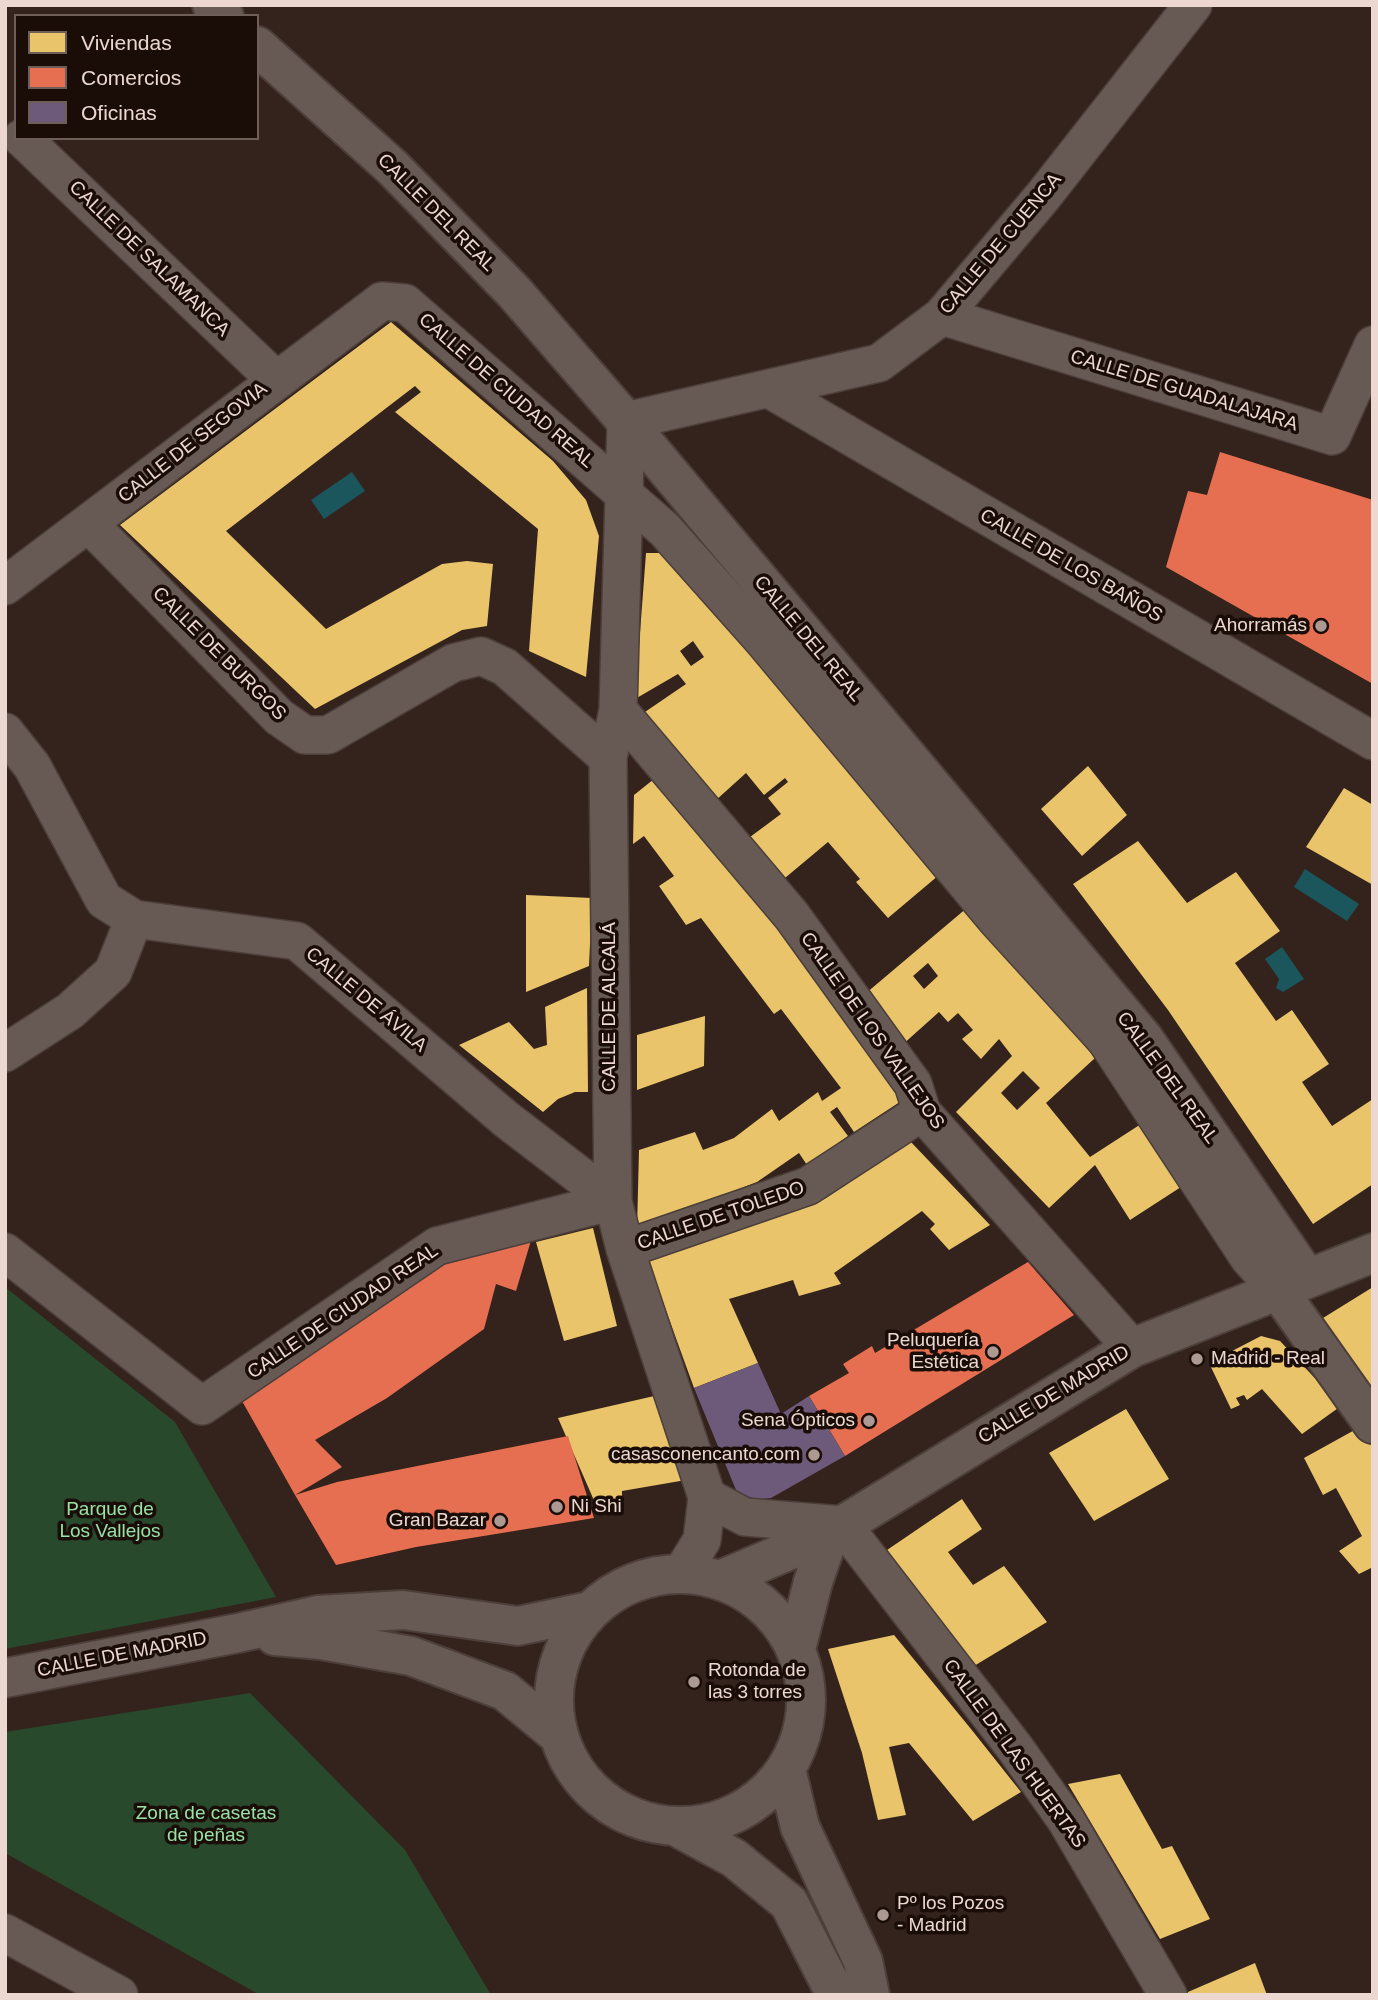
<!DOCTYPE html>
<html>
<head>
<meta charset="utf-8">
<style>
	body { margin:0 }
	#map { position:relative; width:1378px; height:2000px; overflow:hidden; background:#33231c; font-family:Arial,sans-serif }
	canvas { display:block }
	.frame { position:absolute; inset:0; border:7px solid #ecd8d1; pointer-events:none }
	.legend { position:absolute; left:14px; top:14px; width:245px; height:126px; box-sizing:border-box; background:#1a0d08; border:2px solid #6e5e58; margin:0; padding:9px 12px; list-style:none; font-size:21px; color:#ecd8d1 }
	.legend li { display:flex; align-items:center; gap:14px; height:35px }
	.legend b { width:35px; border:2px solid #6e5e58 }
</style>
</head>
<body>
<div id="map">
<canvas width="1378" height="2000"></canvas>
<div class="frame"></div>
<ul class="legend">
<li><b style="height:19px;background:#e9c46a"></b>Viviendas</li>
<li><b style="height:19px;background:#e76f51"></b>Comercios</li>
<li><b style="height:19px;background:#6d597a"></b>Oficinas</li>
</ul>
</div>
<script>
const g = document.querySelector('canvas').getContext('2d');
g.lineJoin = 'round';
function fill(path, color) { g.fillStyle = color; g.fill(path, 'evenodd'); }
const toPath = rows => new Path2D(rows.map(r => 'M' + r).join(''));
function stroke(path, color, width, dash) { g.strokeStyle = color; g.lineWidth = width; g.lineCap = dash ? 'butt' : 'round'; g.setLineDash(dash || []); g.stroke(path); }
function drawText(font, color, halo, rows, align = 'center') {
  g.font = font + ' Arial,sans-serif'; g.lineWidth = 7; g.setLineDash([]); g.textBaseline = 'middle'; g.strokeStyle = halo; g.fillStyle = color; for (const [text, x, y, turn = 0] of rows) {
    g.save(); g.translate(x, y); g.rotate((+turn || 0) * Math.PI / 180); g.textAlign = isNaN(turn) ? turn : align; if (halo) g.strokeText(text, 0, 0); g.fillText(text, 0, 0); g.restore();
  }
}
fill(toPath([
	[5,1287,175,1422,276,1597,5,1649],
	[250,1693,405,1850,491,1995,260,1995,5,1853,5,1732]
]), '#29492d');
fill(toPath([
	[352,472,365,491,324,519,311,500],
	[1305,869,1359,904,1347,921,1294,887],
	[1282,947,1304,979,1283,992,1276,988,1279,979,1265,959]
]), '#1b565d');
fill(toPath([
	[391,322,553,461,586,500,599,536,586,677,529,651,538,529,395,412,421,392,415,386,226,531,326,629,442,564,467,561,493,564,487,626,462,630,315,709,120,525],
	[646,553,673,553,939,875,888,918,856,882,860,879,828,842,779,883,746,840,781,814,768,798,788,782,785,778,764,795,746,773,715,801,642,714,686,684,678,674,635,699],
	[693,641,704,657,691,666,680,651],
	[1088,766,1127,815,1082,856,1041,809],
	[659,775,909,1096,854,1132,837,1107,830,1112,848,1136,807,1165,799,1153,757,1182,637,1229,639,1150,695,1132,703,1150,734,1138,772,1109,779,1121,818,1092,822,1101,841,1088,781,1009,774,1014,701,918,686,925,659,886,674,876,644,836,633,844,634,795],
	[1344,788,1373,805,1373,885,1306,847],
	[1138,841,1187,903,1236,872,1280,931,1235,963,1276,1021,1292,1010,1329,1064,1302,1082,1332,1126,1373,1099,1373,1184,1313,1224,1168,1010,1073,884],
	[526,895,592,898,589,966,526,992],
	[968,907,1095,1058,1046,1103,1090,1157,1141,1124,1181,1187,1130,1220,1095,1165,1049,1208,956,1112,1012,1056,999,1039,981,1059,962,1039,973,1030,958,1013,948,1022,939,1012,901,1046,865,994],
	[928,963,938,976,924,989,913,976],
	[1023,1071,1040,1088,1017,1110,1001,1093],
	[587,988,588,1092,575,1092,558,1099,543,1112,459,1045,509,1022,534,1049,547,1045,545,1007],
	[705,1016,704,1066,637,1090,637,1035],
	[910,1141,990,1225,949,1250,930,1229,935,1224,922,1211,834,1273,841,1284,799,1296,793,1280,729,1299,758,1363,694,1388,647,1258,826,1198],
	[593,1228,617,1326,564,1341,536,1242],
	[1373,1287,1373,1392,1323,1318],
	[1261,1336,1280,1341,1341,1406,1302,1434,1262,1389,1247,1400,1244,1395,1236,1398,1240,1405,1231,1409,1209,1363],
	[663,1394,686,1480,622,1491,622,1504,596,1505,558,1418],
	[1126,1409,1169,1479,1094,1521,1049,1453],
	[1360,1427,1373,1446,1373,1567,1359,1574,1339,1551,1362,1536,1336,1488,1323,1495,1304,1458],
	[962,1499,982,1529,948,1552,973,1585,1004,1566,1047,1622,974,1666,887,1550],
	[894,1635,971,1729,1021,1792,973,1821,909,1743,889,1747,906,1815,878,1820,862,1753,828,1649],
	[1120,1774,1162,1849,1172,1846,1210,1919,1160,1939,1068,1784],
	[1255,1963,1267,1995,1181,1995]
]), '#e9c46a');
fill(toPath([
	[1220,452,1373,500,1373,684,1166,567,1188,491,1207,495],
	[535,1227,516,1291,496,1284,484,1329,387,1398,315,1440,342,1467,295,1495,242,1401,451,1250],
	[1028,1262,1074,1315,845,1456,809,1396,849,1373,843,1364,872,1346,875,1353],
	[568,1436,594,1518,416,1547,336,1565,295,1495,337,1482]
]), '#e76f51');
fill(toPath([
	[758,1363,781,1414,809,1396,845,1456,771,1498,762,1499,745,1497,736,1490,694,1388]
]), '#6d597a');
const street = toPath([
	[22,138,276,380],
	[942,316,1332,436,1373,345],
	[771,390,1373,741],
	[89,524,279,717,305,735,328,735,453,663,481,656,505,667,608,758],
	[5,586,382,301,405,303,665,530,762,639,995,918,1106,1040,1249,1258,1278,1290],
	[618,710,792,916,913,1084,922,1112,1132,1348],
	[5,732,32,766,104,900,134,919,297,941,507,1120,613,1201],
	[5,1053,70,1011,113,972,134,919],
	[625,1249,808,1186,922,1112],
	[5,1252,202,1406,437,1246,613,1201],
	[707,1497,745,1517,843,1525,1015,1748,1066,1820,1168,1995],
	[681,1574,702,1540,707,1497,625,1249,613,1201,608,758,618,710,626,421,879,363,942,316,1044,195,1193,5],
	[5,1933,119,1995]
]);
const secondary = toPath([
	[212,5,224,16],
	[257,46,392,167,514,292,626,421,1144,1039,1307,1278],
	[1278,1290,1373,1424],
	'554 1700a126 126 0 1 1 252 0a126 126 0 1 1-252 0Z',
	[720,1580,830,1533,1132,1348,1373,1253],
	[275,1636,321,1640,411,1656,505,1691,557,1734],
	[796,1649,813,1582,830,1533],
	[5,1678,238,1633,318,1615,403,1610,518,1626,589,1611],
	[786,1769,800,1827,863,1961,870,1995],
	[675,1826,734,1858,789,1903,836,1995]
]);
stroke(street, '#4c3e39', 40);
stroke(secondary, '#4c3e39', 42);
stroke(street, '#675a55', 37);
stroke(secondary, '#675a55', 38);
for (const [x, y, r, color] of [
	[1321,626,7,"#ab9992"],
	[993,1352,7,"#ab9992"],
	[1197,1359,7,"#ab9992"],
	[869,1421,7,"#ab9992"],
	[814,1455,7,"#ab9992"],
	[557,1507,7,"#ab9992"],
	[500,1521,7,"#ab9992"],
	[694,1682,7,"#ab9992"],
	[883,1915,7,"#ab9992"]
]) { const dot = new Path2D(); dot.arc(x, y, r, 0, 2 * Math.PI); g.fillStyle = color; g.fill(dot); stroke(dot, '#1a0d08', 2.5); }
drawText('19px', '#ecd8d1', '#1a0d08', [
	["CALLE DEL REAL",436,213,45],
	["CALLE DE CUENCA",1001,244,-50],
	["CALLE DE SALAMANCA",149,259,44],
	["CALLE DE CIUDAD REAL",506,391,41],
	["CALLE DE GUADALAJARA",1184,391,17],
	["CALLE DE SEGOVIA",193,443,-38],
	["CALLE DE LOS BAÑOS",1071,566,30],
	["CALLE DEL REAL",808,639,50],
	["CALLE DE BURGOS",219,654,45],
	["CALLE DE ÁVILA",366,1000,40],
	["CALLE DE ALCALÁ",610,1007,-90],
	["CALLE DE LOS VALLEJOS",872,1031,55],
	["CALLE DEL REAL",1167,1078,54],
	["CALLE DE TOLEDO",721,1216,-19],
	["CALLE DE CIUDAD REAL",343,1312,-34],
	["CALLE DE MADRID",1054,1395,-31],
	["CALLE DE MADRID",122,1655,-11],
	["CALLE DE LAS HUERTAS",1014,1754,54]
]);
drawText('19px', '#ecd8d1', '#1a0d08', [
	["Ahorramás",1307,626],
	["Peluquería",979,1341],
	["Estética",979,1363],
	["Madrid - Real",1211,1359,"left"],
	["Sena Ópticos",855,1421],
	["casasconencanto.com",800,1455],
	["Ni Shi",571,1507,"left"],
	["Gran Bazar",486,1521],
	["Rotonda de",708,1671,"left"],
	["las 3 torres",708,1693,"left"],
	["Pº los Pozos",897,1904,"left"],
	["- Madrid",897,1926,"left"]
], 'right');
drawText('19px', '#97e1a5', '#1a0d08', [
	["Parque de",110,1510],
	["Los Vallejos",110,1532],
	["Zona de casetas",206,1814],
	["de peñas",206,1836]
]);
</script>
</body>
</html>
